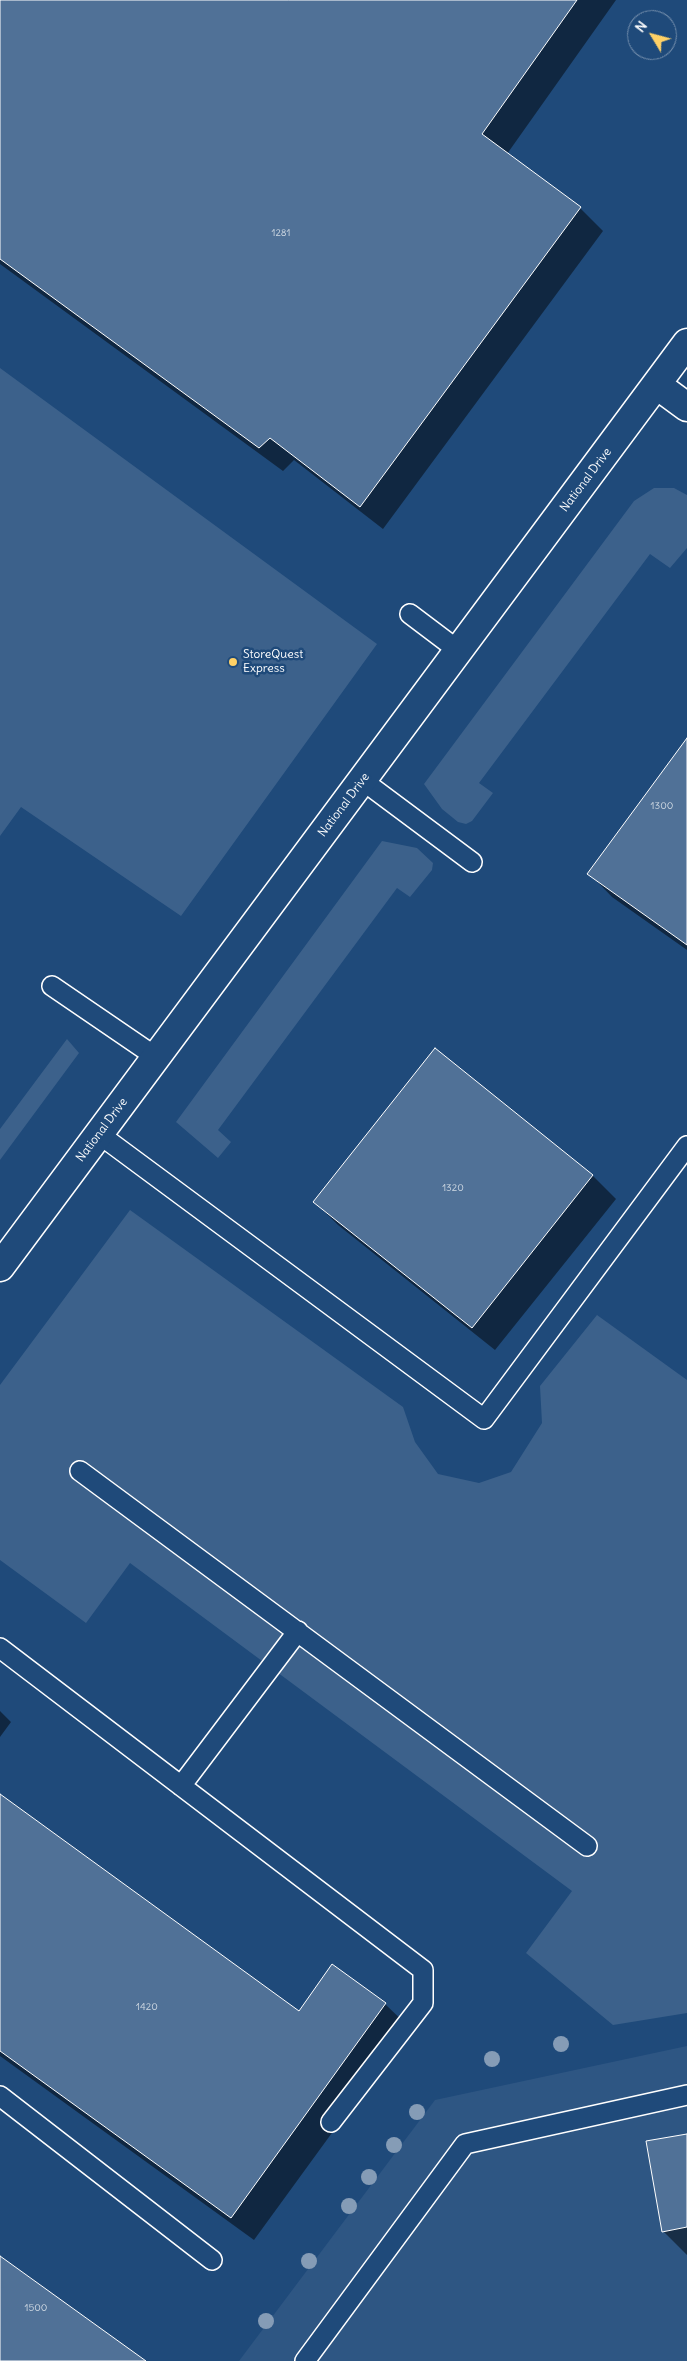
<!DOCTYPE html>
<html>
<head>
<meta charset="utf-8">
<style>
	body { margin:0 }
	#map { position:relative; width:687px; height:2361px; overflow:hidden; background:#1f4a7a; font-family:Delius,sans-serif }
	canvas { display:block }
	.north { position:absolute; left:627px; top:10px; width:50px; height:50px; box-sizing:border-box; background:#1f4a7a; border:1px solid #7992af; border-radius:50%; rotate:307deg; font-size:14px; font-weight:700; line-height:20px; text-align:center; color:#fff }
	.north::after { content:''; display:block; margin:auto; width:18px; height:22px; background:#ffd166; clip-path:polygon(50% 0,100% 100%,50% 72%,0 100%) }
</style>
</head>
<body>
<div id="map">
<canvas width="687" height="2361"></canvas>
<div class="north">N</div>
</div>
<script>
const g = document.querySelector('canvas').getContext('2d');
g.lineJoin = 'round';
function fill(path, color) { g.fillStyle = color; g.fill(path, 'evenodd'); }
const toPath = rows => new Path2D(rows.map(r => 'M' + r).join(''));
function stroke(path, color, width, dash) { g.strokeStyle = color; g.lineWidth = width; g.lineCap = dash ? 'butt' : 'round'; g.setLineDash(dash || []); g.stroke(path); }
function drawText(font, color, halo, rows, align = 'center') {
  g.font = font + ' Delius,sans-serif'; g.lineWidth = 5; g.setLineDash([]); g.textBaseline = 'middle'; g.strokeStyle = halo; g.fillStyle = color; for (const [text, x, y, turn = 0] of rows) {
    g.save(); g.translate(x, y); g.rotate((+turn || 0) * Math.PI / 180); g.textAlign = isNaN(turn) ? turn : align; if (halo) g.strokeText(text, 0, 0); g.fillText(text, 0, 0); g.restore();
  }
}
fill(toPath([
	[687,2046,687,2361,239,2361,435,2100]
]), '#2e5683');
fill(toPath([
	[0,368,377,644,181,916,21,807,0,836],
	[654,488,674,488,687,495,687,548,670,568,650,554,479,783,493,793,472,821,466,824,458,822,442,809,424,784,634,501],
	[382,841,417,848,433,863,432,870,410,897,397,888,218,1130,231,1142,218,1158,176,1122],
	[67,1039,79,1053,0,1160,0,1129],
	[130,1210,403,1407,415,1442,438,1474,479,1483,511,1472,542,1423,540,1386,597,1315,687,1380,687,2013,613,2025,526,1953,572,1891,130,1563,86,1623,0,1560,0,1385]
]), '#3c618b');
fill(toPath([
	[0,0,616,0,507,154,580,208,603,231,383,529,294,460,283,471,0,264],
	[687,740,687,950,612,897,589,873],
	[435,1050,593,1176,616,1199,495,1350,338,1225,315,1202],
	[0,1711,11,1722,0,1737],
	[0,1796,299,2012,333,1966,385,2004,409,2027,254,2240,0,2056],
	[687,2135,687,2255,663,2231]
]), '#0007');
const building = toPath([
	[0,0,577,0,482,134,581,207,360,507,270,438,259,448,0,259,0,0],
	[687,738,687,945,587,874,687,738],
	[435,1048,593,1175,472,1328,313,1202,435,1048],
	[0,1794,299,2011,332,1964,386,2003,231,2218,0,2051,0,1794],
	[687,2134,687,2227,662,2232,646,2141,687,2134],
	[0,2256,146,2361,0,2361,0,2256]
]);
fill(building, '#507197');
stroke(building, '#fff', 1);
const lane = toPath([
	[410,614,459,651],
	[362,780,472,862],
	[52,986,156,1057],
	[99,1134,484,1419,687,1146],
	[80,1471,587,1846],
	[0,1648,423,1970,423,2003,331,2122],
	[181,1786,298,1631],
	[0,2096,212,2260],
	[305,2361,465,2144,687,2095]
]);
const street = toPath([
	[657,385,687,407],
	[0,1267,687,343]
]);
stroke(lane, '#fff', 22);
stroke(street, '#fff', 31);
stroke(lane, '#1f4a7a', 19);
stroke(street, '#1f4a7a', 28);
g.fillStyle = '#859cb6';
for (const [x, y] of [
	[561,2044],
	[492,2059],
	[417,2112],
	[394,2145],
	[369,2177],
	[349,2206],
	[309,2261],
	[266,2321]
]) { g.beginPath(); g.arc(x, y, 8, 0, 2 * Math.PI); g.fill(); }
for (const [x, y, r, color] of [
	[233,662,5,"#ffd166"]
]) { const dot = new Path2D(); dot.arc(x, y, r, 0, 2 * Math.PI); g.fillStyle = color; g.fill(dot); stroke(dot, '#1f4a7a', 2); }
drawText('10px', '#d3dce5', null, [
	["1281",281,233],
	["1300",662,806],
	["1320",453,1188],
	["1420",147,2007],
	["1500",36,2308]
]);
drawText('12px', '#fff', '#1f4a7a', [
	["National Drive",586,480,-53],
	["National Drive",344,805,-53],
	["National Drive",102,1130,-53]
]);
drawText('12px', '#fff', '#1f4a7a', [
	["StoreQuest",243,655],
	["Express",243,669]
], 'left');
</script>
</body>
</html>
